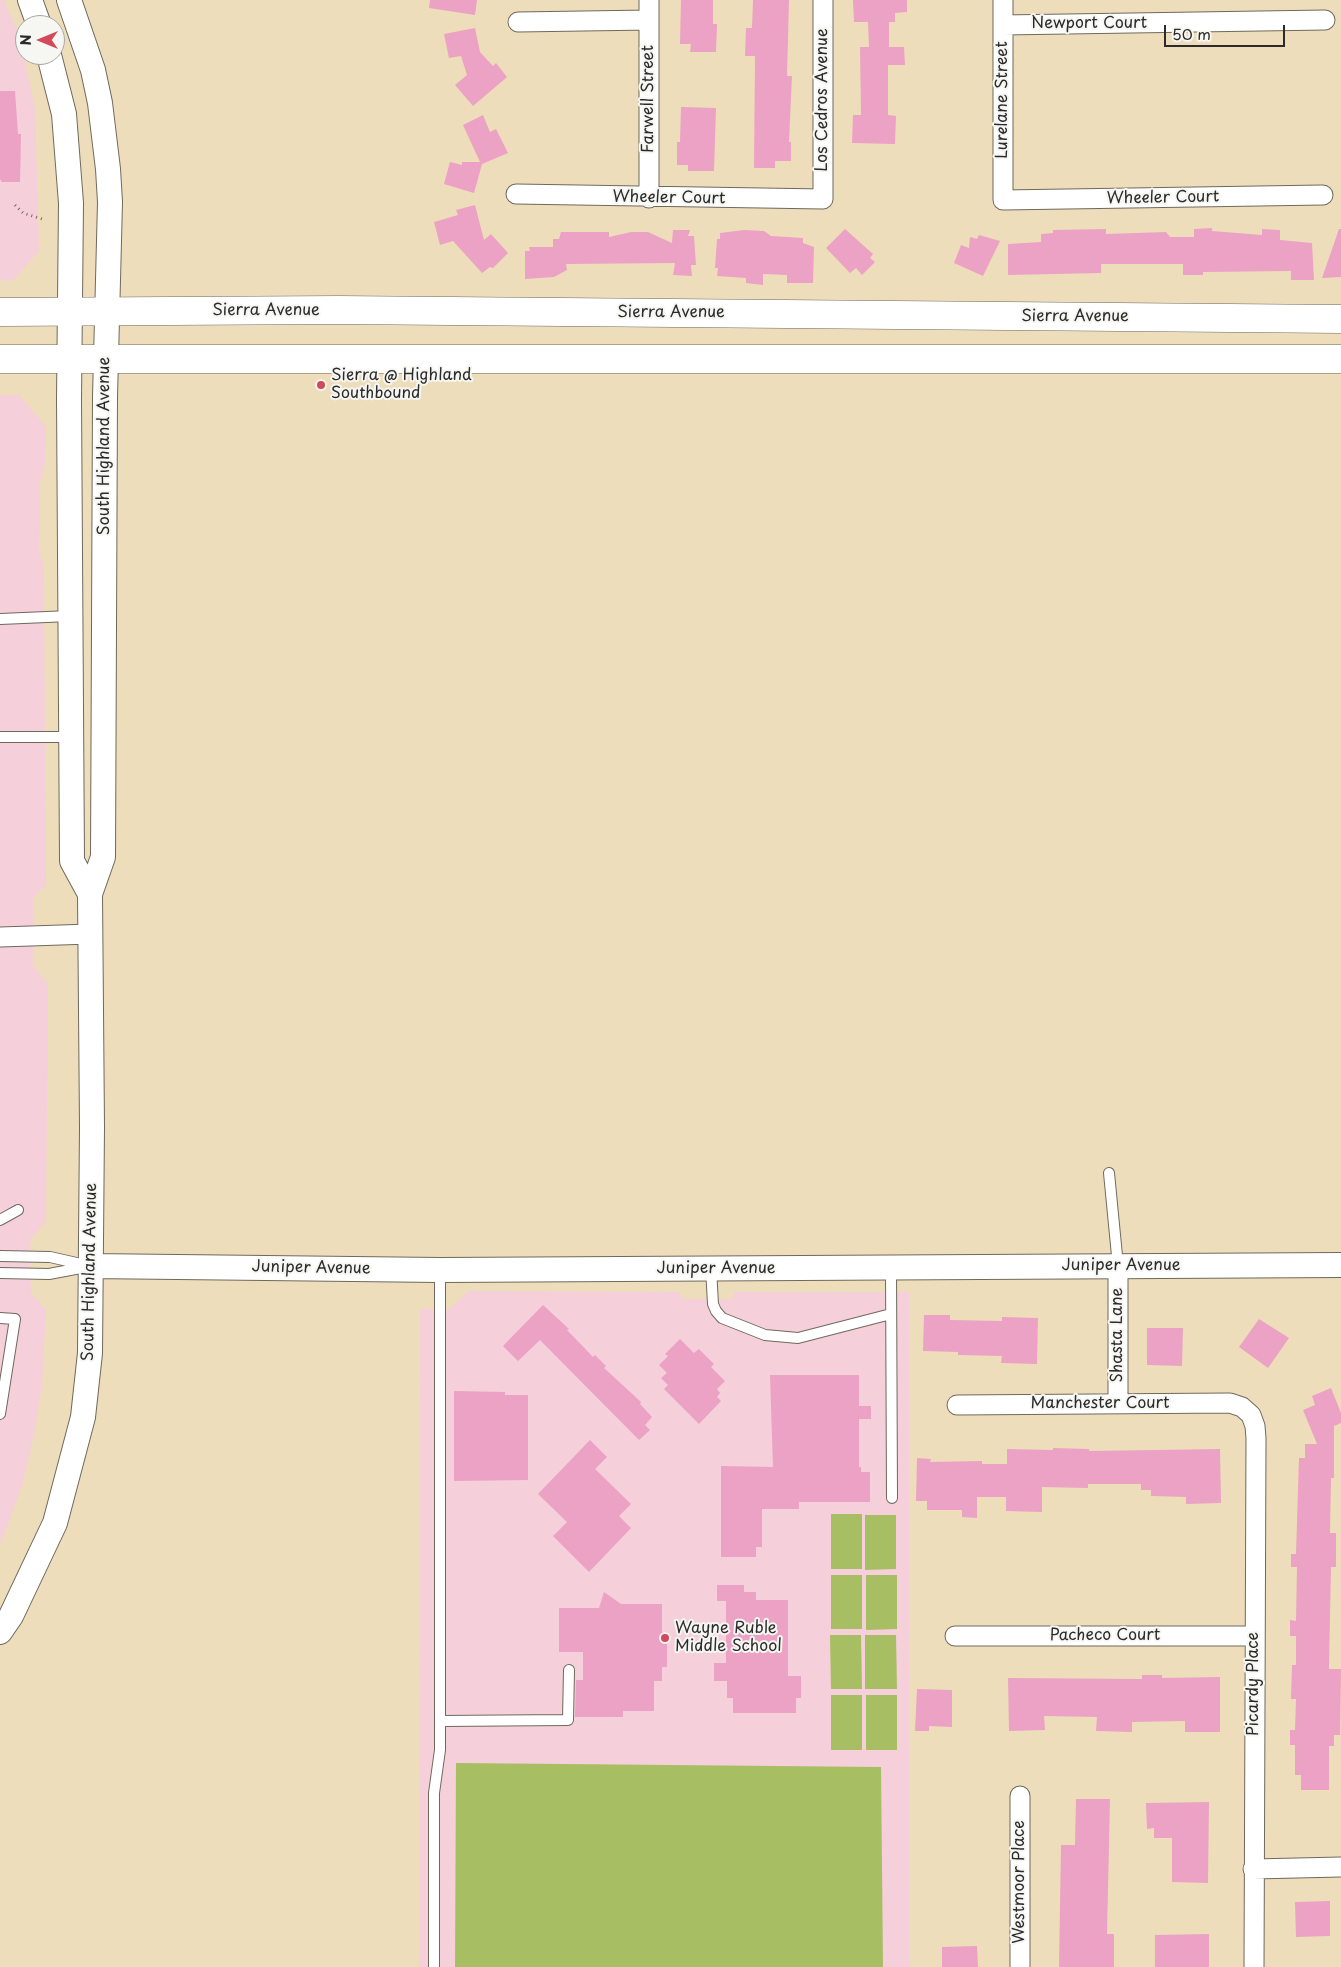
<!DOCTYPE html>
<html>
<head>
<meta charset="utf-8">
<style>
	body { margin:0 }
	#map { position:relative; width:1341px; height:1967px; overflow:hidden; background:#edb; font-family:"Playpen Sans",sans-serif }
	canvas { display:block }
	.north { position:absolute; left:15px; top:15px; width:50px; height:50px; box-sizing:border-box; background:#f6f6f2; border:1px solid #a5a5a2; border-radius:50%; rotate:270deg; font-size:14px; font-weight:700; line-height:20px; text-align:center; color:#2b2b2b }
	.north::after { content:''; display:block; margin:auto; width:18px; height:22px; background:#d1495b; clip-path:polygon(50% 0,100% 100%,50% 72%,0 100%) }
	.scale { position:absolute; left:1164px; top:25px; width:121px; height:22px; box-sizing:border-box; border:2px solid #2b2b2b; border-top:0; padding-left:6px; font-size:15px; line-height:18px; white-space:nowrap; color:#2b2b2b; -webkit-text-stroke:4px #f6f6f2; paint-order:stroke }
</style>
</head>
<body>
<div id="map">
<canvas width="1341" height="1967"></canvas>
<div class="north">N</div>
<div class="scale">50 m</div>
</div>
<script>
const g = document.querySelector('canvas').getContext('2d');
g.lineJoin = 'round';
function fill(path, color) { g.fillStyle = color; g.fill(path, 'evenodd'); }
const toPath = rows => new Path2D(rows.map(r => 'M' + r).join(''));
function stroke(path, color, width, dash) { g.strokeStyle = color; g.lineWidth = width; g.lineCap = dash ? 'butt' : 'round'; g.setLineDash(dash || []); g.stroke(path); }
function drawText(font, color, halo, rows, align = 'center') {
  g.font = font + ' "Playpen Sans",sans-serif'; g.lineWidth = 4; g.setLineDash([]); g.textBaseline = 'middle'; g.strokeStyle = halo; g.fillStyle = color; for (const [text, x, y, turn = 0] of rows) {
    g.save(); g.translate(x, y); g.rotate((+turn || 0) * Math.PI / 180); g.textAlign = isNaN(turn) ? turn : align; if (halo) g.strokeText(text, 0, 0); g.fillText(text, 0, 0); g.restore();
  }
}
fill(toPath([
	[0,0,4,0,18,33,35,107,39,251,12,281,0,280],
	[0,395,19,395,46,427,45,464,40,482,39,549,44,568,46,885,33,898,34,967,48,984,46,1220,30,1241,31,1293,46,1310,42,1384,35,1430,22,1486,0,1545],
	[468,1291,680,1292,681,1299,734,1299,734,1292,909,1292,909,1967,419,1967,420,1309,450,1309]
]), '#f5cfd9');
fill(toPath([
	[831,1514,862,1514,862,1569,831,1569],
	[865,1515,896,1515,896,1569,865,1570],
	[831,1575,862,1575,862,1629,831,1629],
	[866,1575,897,1575,897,1629,866,1630],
	[830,1635,861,1635,862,1689,831,1689],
	[865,1635,896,1635,897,1689,865,1689],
	[831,1695,862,1695,862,1750,831,1750],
	[866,1695,897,1695,897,1750,866,1750],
	[456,1763,881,1767,883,1967,455,1967]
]), '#a8be63');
fill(toPath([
	[430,0,477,0,475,15,429,8],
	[681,0,713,0,713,24,717,24,716,52,690,52,691,44,680,44],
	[753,0,789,0,787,76,792,76,789,142,791,142,791,161,775,161,775,168,754,168,755,56,745,56,746,28,752,28],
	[853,0,907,0,907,12,895,13,895,22,889,22,889,47,904,47,905,65,888,65,888,115,896,116,895,144,852,143,853,115,861,115,860,47,869,47,868,22,854,22],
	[475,28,480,52,493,66,496,63,507,77,473,106,455,85,467,75,461,56,449,58,444,34],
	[0,91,15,91,18,134,21,134,20,182,2,182,0,179],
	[681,107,716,108,714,171,688,171,688,165,677,165,677,142,680,142],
	[483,115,490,132,496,129,508,153,482,164,474,193,444,184,450,162,462,165,462,162,480,162,463,125],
	[475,205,484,240,491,234,508,253,493,268,490,267,482,273,453,241,440,245,434,222,458,215,456,210],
	[1212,228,1212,231,1262,235,1262,229,1280,230,1280,240,1312,243,1314,280,1291,280,1291,271,1203,272,1203,275,1183,275,1183,264,1101,264,1101,273,1008,275,1008,244,1041,242,1041,234,1053,233,1053,230,1106,229,1106,234,1166,232,1170,237,1194,237,1194,229],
	[845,229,873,254,870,258,875,262,862,275,856,268,850,273,826,248],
	[1339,229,1341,229,1341,277,1322,278],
	[673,230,690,230,688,236,694,236,696,265,691,265,692,276,673,275,675,263,566,264,567,270,554,277,525,279,525,251,530,251,529,247,553,247,553,239,559,239,561,232,609,232,609,237,631,232,648,232,672,243],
	[744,230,764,231,771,236,803,238,803,243,814,247,813,283,787,283,787,275,763,274,763,285,746,283,746,278,717,276,718,268,715,268,717,239,720,239,720,233],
	[979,235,1000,241,983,276,954,263,961,245,969,248,970,237,977,239],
	[543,1305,569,1329,567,1330,593,1357,595,1355,606,1366,604,1368,641,1402,640,1404,652,1417,645,1425,650,1430,639,1440,540,1340,518,1361,503,1346],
	[924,1315,950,1315,950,1320,1002,1321,1002,1317,1038,1318,1037,1364,1001,1363,1002,1356,958,1355,958,1352,923,1351],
	[1259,1319,1289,1338,1268,1368,1239,1347],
	[1147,1328,1183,1328,1182,1366,1147,1365],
	[680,1339,694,1353,699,1349,714,1364,711,1367,725,1381,717,1389,720,1393,717,1397,721,1401,699,1424,664,1389,668,1385,661,1378,667,1373,659,1365,668,1356,665,1354],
	[770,1375,859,1375,859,1406,871,1406,871,1419,859,1419,859,1467,861,1467,861,1472,870,1472,870,1502,799,1502,799,1509,762,1509,762,1547,756,1547,756,1557,721,1557,721,1466,773,1467],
	[1331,1388,1341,1413,1341,1423,1334,1426,1334,1478,1331,1478,1330,1533,1336,1533,1336,1567,1331,1567,1329,1665,1329,1669,1341,1669,1340,1735,1334,1735,1334,1746,1329,1746,1329,1790,1301,1790,1301,1775,1295,1775,1295,1745,1290,1745,1290,1730,1295,1730,1296,1699,1291,1699,1292,1665,1296,1665,1296,1636,1290,1636,1290,1620,1296,1621,1297,1567,1291,1567,1291,1554,1296,1554,1299,1458,1305,1458,1305,1444,1317,1444,1303,1410,1315,1405,1312,1396],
	[454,1391,505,1392,505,1395,528,1395,528,1480,454,1481],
	[590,1440,607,1457,595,1469,631,1504,619,1516,631,1528,589,1572,553,1536,567,1522,538,1494],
	[1053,1448,1089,1449,1089,1451,1220,1449,1221,1503,1186,1504,1186,1497,1151,1496,1151,1490,1141,1490,1141,1484,1088,1484,1088,1488,1042,1487,1042,1512,1006,1511,1006,1497,977,1497,977,1518,962,1517,962,1510,927,1510,927,1501,916,1501,917,1458,931,1459,930,1462,982,1461,982,1464,1007,1464,1007,1449,1053,1450],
	[717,1585,744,1585,744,1592,756,1592,756,1600,788,1600,788,1676,801,1676,801,1698,796,1698,796,1713,733,1713,733,1698,727,1698,727,1681,714,1681,714,1663,726,1663,726,1601,717,1601],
	[604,1592,621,1604,662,1604,662,1632,667,1632,667,1667,662,1667,662,1681,654,1681,654,1711,623,1711,623,1717,575,1717,576,1680,583,1680,583,1652,559,1652,559,1608,599,1608],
	[1142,1675,1162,1675,1162,1678,1220,1677,1220,1732,1185,1732,1185,1721,1132,1722,1132,1732,1096,1731,1097,1717,1044,1716,1045,1730,1009,1731,1008,1678,1142,1679],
	[917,1689,952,1690,952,1727,929,1726,929,1731,915,1731],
	[1076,1799,1110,1799,1107,1934,1114,1934,1114,1967,1059,1967,1061,1845,1075,1845],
	[1209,1802,1208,1883,1172,1882,1172,1838,1154,1838,1154,1828,1147,1829,1146,1803],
	[1330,1901,1330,1936,1296,1937,1295,1902],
	[1209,1934,1209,1967,1155,1967,1155,1935],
	[977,1946,978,1967,942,1967,942,1947]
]), '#eba2c4');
const service = toPath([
	[0,619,70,616],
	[0,737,71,737],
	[1109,1173,1118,1266],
	[0,1220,18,1210],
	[0,1256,50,1257,90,1266],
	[711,1268,713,1304,716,1311,722,1318,765,1335,798,1338,891,1314],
	[891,1269,892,1498],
	[0,1273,49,1274,86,1267],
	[0,1318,15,1319,0,1414],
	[440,1721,568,1720,569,1670],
	[434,1967,434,1793,440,1750,440,1270]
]);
const minor = toPath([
	[649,0,649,198],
	[1003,0,1003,200,1323,195],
	[518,22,649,20],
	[1003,25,1325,20],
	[516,194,823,199,823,0],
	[0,937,91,934],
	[1118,1404,1118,1266],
	[957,1405,1230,1403,1242,1407,1251,1415,1255,1426,1256,1438,1254,1967],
	[955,1636,1254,1636],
	[1020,1796,1020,1967],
	[1253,1869,1341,1867]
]);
const tertiary = toPath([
	[30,0,39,25],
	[49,55,64,114,71,203,69,399,72,861,90,894],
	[90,1266,440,1270,1341,1265],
	[0,1632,11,1616,55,1523,83,1417,90,1353,92,1127,90,894,103,857,105,397,110,202,108,169,100,103,93,70,69,0]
]);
const primary = toPath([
	[0,312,339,310,1341,319],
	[0,359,1341,359]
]);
stroke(service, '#6f695d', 12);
stroke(minor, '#6f695d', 21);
stroke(tertiary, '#6f695d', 26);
stroke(primary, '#6f695d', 29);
stroke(toPath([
	[15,205,23,213,42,219]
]), '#6f695d', 3, [1, 4]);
stroke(service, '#fff', 10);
stroke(minor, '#fff', 19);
stroke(tertiary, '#fff', 24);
stroke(primary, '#fff', 28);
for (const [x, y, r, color] of [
	[321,385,5,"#d1495b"],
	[665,1638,5,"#d1495b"]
]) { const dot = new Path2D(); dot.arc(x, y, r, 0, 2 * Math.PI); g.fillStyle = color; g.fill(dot); stroke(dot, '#f6f6f2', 2); }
drawText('16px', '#2b2b2b', '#f6f6f2', [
	["Newport Court",1089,24],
	["Farwell Street",649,99,-90],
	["Los Cedros Avenue",823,100,-90],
	["Lurelane Street",1003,100,-90],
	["Wheeler Court",669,198,1],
	["Wheeler Court",1163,198,-1],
	["Sierra Avenue",266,311],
	["Sierra Avenue",671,313],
	["Sierra Avenue",1075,317],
	["South Highland Avenue",105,446,-90],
	["Juniper Avenue",1121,1266],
	["Juniper Avenue",311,1268,1],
	["Juniper Avenue",716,1269],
	["South Highland Avenue",90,1272,-89],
	["Shasta Lane",1118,1335,-90],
	["Manchester Court",1100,1404],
	["Pacheco Court",1105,1636],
	["Picardy Place",1254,1684,-90],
	["Westmoor Place",1020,1882,-90]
]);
drawText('16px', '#2b2b2b', '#f6f6f2', [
	["Sierra @ Highland",331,376],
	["Southbound",331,394],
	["Wayne Ruble",675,1629],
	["Middle School",675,1647]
], 'left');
</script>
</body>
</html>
